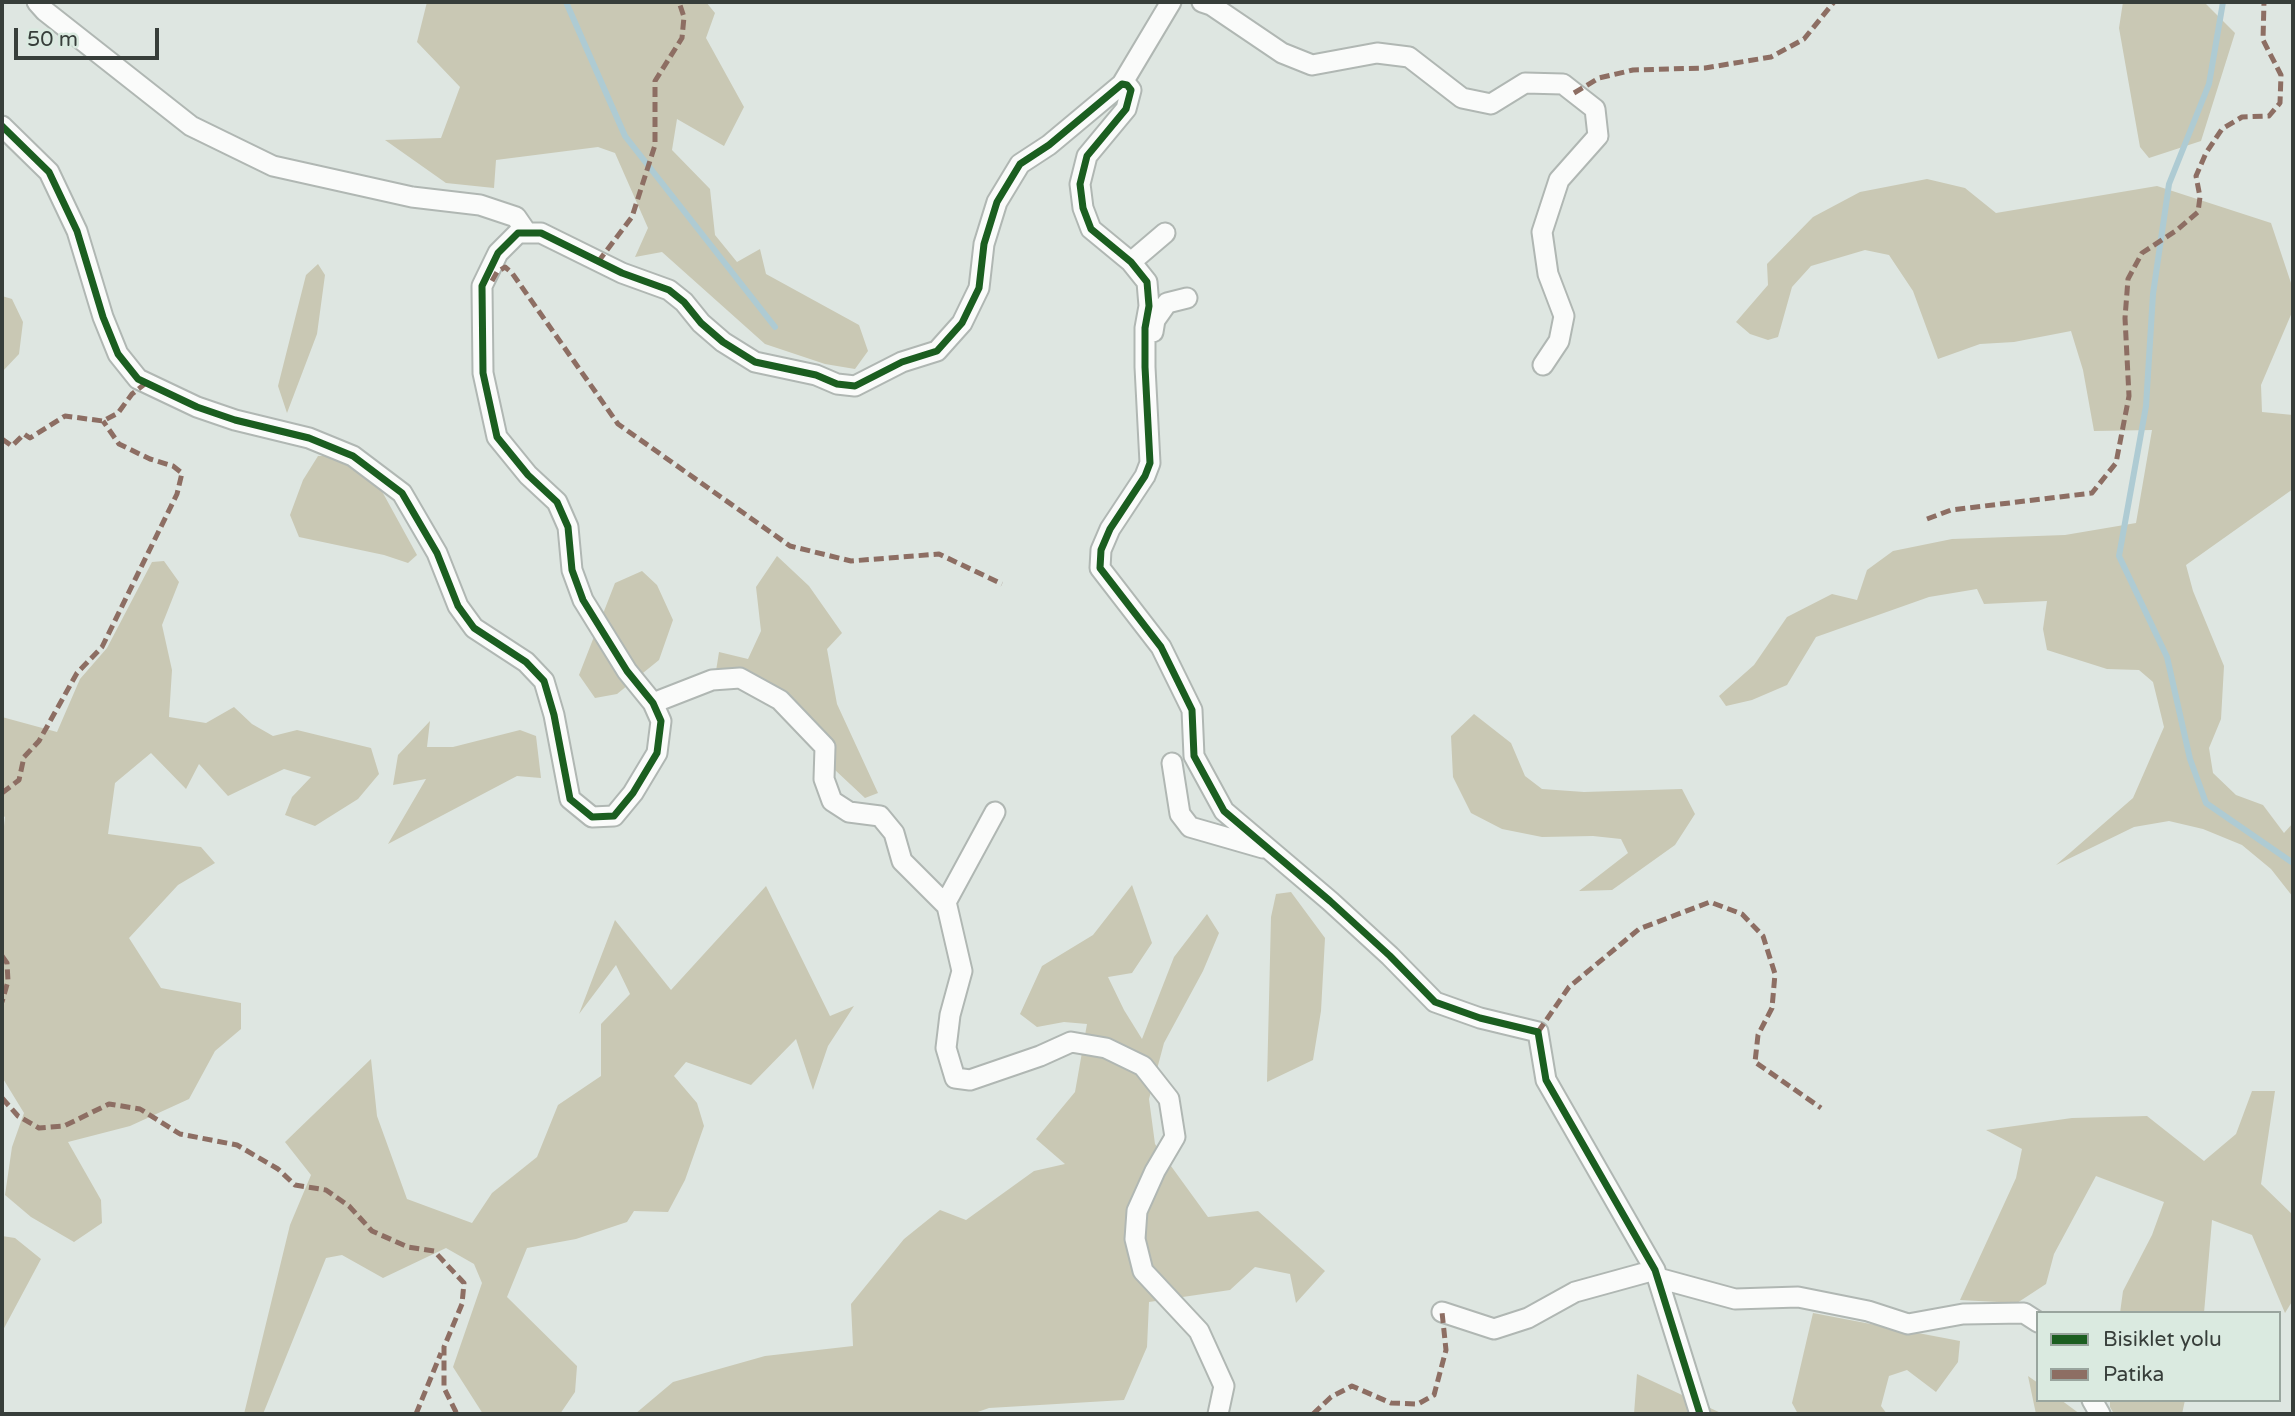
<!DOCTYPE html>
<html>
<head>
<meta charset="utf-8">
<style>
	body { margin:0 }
	#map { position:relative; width:2295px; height:1416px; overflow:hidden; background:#dee6e1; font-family:"Varela Round",sans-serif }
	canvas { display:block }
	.frame { position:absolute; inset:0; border:4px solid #373e3a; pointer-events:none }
	.legend { position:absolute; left:2036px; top:1311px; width:245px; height:91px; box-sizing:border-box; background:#daeae0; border:2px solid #99a59e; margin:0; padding:9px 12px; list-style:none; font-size:21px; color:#373e3a }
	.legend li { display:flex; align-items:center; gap:14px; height:35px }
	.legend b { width:35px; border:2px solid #99a59e }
	.scale { position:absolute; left:14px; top:28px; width:145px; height:32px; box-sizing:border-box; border:4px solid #373e3a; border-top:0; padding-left:9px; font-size:21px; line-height:24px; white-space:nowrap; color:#373e3a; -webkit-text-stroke:5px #daeae0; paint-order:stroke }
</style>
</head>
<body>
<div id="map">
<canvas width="2295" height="1416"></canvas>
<div class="frame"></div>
<ul class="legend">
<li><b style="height:9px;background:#1b5e20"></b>Bisiklet yolu</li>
<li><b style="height:9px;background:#8d6e63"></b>Patika</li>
</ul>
<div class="scale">50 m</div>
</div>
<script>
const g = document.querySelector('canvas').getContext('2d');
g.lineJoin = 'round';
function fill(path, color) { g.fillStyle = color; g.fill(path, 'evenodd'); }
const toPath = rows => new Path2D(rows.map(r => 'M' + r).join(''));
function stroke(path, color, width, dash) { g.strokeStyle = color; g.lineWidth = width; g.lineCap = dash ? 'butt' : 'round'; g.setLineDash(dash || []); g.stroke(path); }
fill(toPath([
	[427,2,706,2,715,13,706,38,744,107,724,146,677,119,672,150,710,189,715,235,737,262,760,249,766,274,859,325,868,351,855,369,825,364,765,344,662,252,635,257,648,228,615,153,598,147,496,160,494,188,446,183,385,140,441,138,460,87,417,42],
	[2123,2,2204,2,2235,33,2201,141,2149,158,2140,147,2119,28],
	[1927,179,1965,188,1996,213,2157,186,2271,223,2293,289,2293,310,2261,385,2262,412,2293,415,2293,489,2186,565,2193,591,2224,666,2221,719,2209,748,2213,773,2236,795,2263,805,2284,833,2293,823,2293,897,2271,869,2242,845,2203,829,2169,821,2134,827,2056,865,2133,798,2164,727,2153,682,2139,670,2107,669,2047,650,2043,629,2047,601,1984,604,1977,589,1929,597,1816,637,1787,685,1752,700,1726,706,1719,696,1754,665,1787,617,1832,594,1857,600,1867,570,1893,551,1952,539,2065,535,2136,523,2152,430,2094,431,2083,370,2071,331,2014,342,1980,344,1938,359,1913,291,1889,255,1865,250,1811,266,1792,287,1778,337,1768,340,1750,334,1736,322,1768,285,1767,264,1813,217,1860,192],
	[318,264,325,275,317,334,287,413,278,386,306,275],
	[2,296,12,299,23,322,19,354,2,372],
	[318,456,333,456,378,484,417,555,408,563,384,555,299,537,290,515,303,480],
	[777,556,809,586,842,633,827,649,837,704,878,793,865,798,835,770,834,741,781,692,716,671,719,652,748,659,761,631,756,587],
	[164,561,179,582,162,625,172,670,169,717,206,723,234,707,252,724,273,736,297,730,371,748,379,774,358,799,315,826,285,815,292,797,311,777,284,769,228,796,199,764,186,789,151,753,115,783,108,834,201,847,215,863,178,885,129,938,161,988,241,1003,241,1029,215,1051,189,1099,130,1126,68,1142,101,1200,102,1223,74,1242,31,1217,5,1195,12,1147,24,1113,2,1077,2,844,5,817,2,815,2,717,57,732,80,679,107,648,152,562],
	[642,571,657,585,673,620,659,660,617,694,595,698,579,675,615,583],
	[1474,714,1511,743,1525,776,1542,789,1584,792,1682,789,1695,814,1675,845,1612,890,1579,891,1628,853,1621,839,1593,836,1542,837,1502,829,1471,813,1453,777,1451,736],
	[430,721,427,747,453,747,520,730,536,736,541,778,517,776,388,844,426,779,393,785,398,755],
	[1132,885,1152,943,1132,973,1108,977,1124,1010,1142,1039,1174,957,1207,914,1219,933,1203,971,1164,1043,1149,1099,1155,1144,1208,1217,1258,1211,1325,1271,1296,1303,1290,1274,1255,1267,1230,1290,1149,1302,1147,1347,1124,1400,989,1408,972,1414,635,1414,673,1382,765,1356,853,1346,851,1304,904,1239,940,1210,966,1220,1034,1171,1065,1164,1036,1139,1075,1092,1087,1024,1064,1022,1037,1027,1020,1014,1042,966,1093,935],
	[766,886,830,1016,854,1006,828,1046,813,1090,796,1039,751,1085,686,1062,674,1076,697,1103,704,1126,685,1180,668,1212,634,1211,627,1222,576,1239,527,1248,507,1297,577,1366,575,1392,560,1414,483,1414,453,1367,482,1283,474,1264,446,1248,383,1278,342,1255,326,1258,263,1414,244,1414,290,1225,311,1175,285,1142,371,1059,377,1116,407,1199,472,1223,492,1193,537,1157,558,1105,601,1076,601,1024,630,994,616,965,579,1014,615,920,671,990],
	[1291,892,1325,938,1321,1011,1313,1060,1267,1082,1271,917,1276,894],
	[2252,1091,2275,1091,2261,1184,2293,1215,2293,1300,2285,1313,2252,1235,2212,1220,2204,1313,2120,1313,2123,1291,2152,1235,2164,1202,2096,1176,2054,1254,2046,1284,2017,1303,1960,1300,2016,1178,2022,1149,1986,1130,2072,1118,2147,1116,2204,1161,2236,1134],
	[2,1236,15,1238,41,1259,2,1332],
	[1813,1313,1960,1341,1958,1362,1936,1392,1907,1370,1889,1376,1881,1406,1887,1414,1798,1414,1792,1403],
	[1637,1374,1723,1414,1634,1414],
	[2028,1376,2038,1383,2038,1400,2061,1400,2080,1414,2036,1414],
	[2110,1400,2185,1400,2182,1414,2114,1414,2110,1407]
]), '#c9c8b4');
stroke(toPath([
	[566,2,625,136,775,327],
	[2223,2,2209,84,2169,184,2153,294,2146,406,2119,556,2167,657,2190,759,2206,803,2293,863]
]), '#aecbd3', 6);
const minor = toPath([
	[37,2,45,11,191,126,273,166,412,197,480,205,516,217,527,233],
	[1202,2,1211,5,1282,53,1312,65,1377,53,1409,57,1462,98,1491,104,1525,83,1563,84,1595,109,1598,136,1559,180,1542,232,1548,274,1564,316,1559,341,1543,365],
	[1122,84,1171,2],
	[2,126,49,172,77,231,103,317,118,354,138,379,197,407,235,420,309,438,353,456,402,493,437,553,458,606,474,628,526,662,544,681,554,715,570,799,592,817,614,816,633,793,657,753,661,721,653,703,627,671,583,600,572,570,568,527,557,502,528,475,497,437,483,373,482,286,498,253,518,233,541,233,622,273,669,290,684,302,701,323,723,342,755,362,816,375,837,384,855,386,902,362,937,351,962,323,979,288,984,244,997,202,1020,164,1049,145,1122,84,1127,85,1131,90,1126,109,1087,156,1080,184,1083,208,1091,229,1131,262,1147,282,1149,306,1145,328,1145,367,1150,463,1145,476,1110,529,1101,550,1100,568,1161,647,1192,710,1194,756,1224,811,1330,901,1390,956,1435,1002,1480,1018,1538,1032,1546,1080,1655,1270,1700,1414],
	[1131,262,1165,233],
	[1153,332,1155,320,1167,303,1187,298],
	[653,703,712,680,740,678,780,700,825,747,824,779,832,801,849,812,880,816,894,833,902,861,947,906,962,971,950,1015,946,1048,955,1078,970,1080,1040,1056,1071,1042,1106,1048,1143,1066,1169,1099,1175,1137,1155,1171,1137,1211,1135,1239,1143,1271,1199,1331,1224,1386,1218,1414],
	[1172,763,1180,814,1190,827,1263,848],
	[945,904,995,812],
	[1658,1278,1735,1299,1798,1297,1868,1311,1908,1324,1963,1314,2024,1313,2038,1322],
	[1442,1312,1494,1329,1528,1318,1575,1292,1655,1270],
	[2092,1400,2100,1414]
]);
stroke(minor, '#b0b7b3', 23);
stroke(minor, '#fafbfa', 19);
stroke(toPath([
	[1574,93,1599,78,1633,70,1705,68,1771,57,1804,39,1834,2],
	[598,262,632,217,655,145,655,81,682,38,684,17,679,2],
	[492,281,497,272,505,267,512,273,618,424,790,546,851,561,939,554,1002,584],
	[2,439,12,446,24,434,30,438,65,416,103,421,118,413,132,394,146,383],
	[1927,519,1951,510,2092,493,2116,463,2129,396,2125,318,2128,279,2142,253,2177,230,2198,212,2200,197,2196,176,2206,153,2222,129,2242,117,2269,116,2280,103,2281,75,2263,40,2264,2],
	[2,793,19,780,24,757,39,741,77,673,102,647,177,494,182,473,173,466,150,459,119,444,103,421],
	[2,956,7,963,8,981,2,1002],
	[1538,1032,1569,987,1639,929,1710,902,1742,914,1763,936,1775,974,1772,1008,1758,1035,1755,1062,1821,1108],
	[2,1098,18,1116,39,1128,64,1126,109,1104,140,1109,180,1134,237,1145,278,1169,295,1185,326,1190,349,1206,372,1231,408,1247,434,1251,464,1283,462,1304,444,1347,444,1388,457,1414],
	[416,1414,441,1353],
	[1313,1414,1331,1397,1352,1386,1391,1403,1418,1404,1434,1395,1446,1350,1442,1312]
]), '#8d6e63', 5, [10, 5]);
stroke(toPath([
	[2,126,49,172,77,231,103,317,118,354,138,379,197,407,235,420,309,438,353,456,402,493,437,553,458,606,474,628,526,662,544,681,554,715,570,799,592,817,614,816,633,793,657,753,661,721,653,703,627,671,583,600,572,570,568,527,557,502,528,475,497,437,483,373,482,286,498,253,518,233,541,233,622,273,669,290,684,302,701,323,723,342,755,362,816,375,837,384,855,386,902,362,937,351,962,323,979,288,984,244,997,202,1020,164,1049,145,1122,84,1127,85,1131,90,1126,109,1087,156,1080,184,1083,208,1091,229,1131,262,1147,282,1149,306,1145,328,1145,367,1150,463,1145,476,1110,529,1101,550,1100,568,1161,647,1192,710,1194,756,1224,811,1330,901,1390,956,1435,1002,1480,1018,1538,1032,1546,1080,1655,1270,1700,1414]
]), '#1b5e20', 7);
</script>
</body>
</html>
